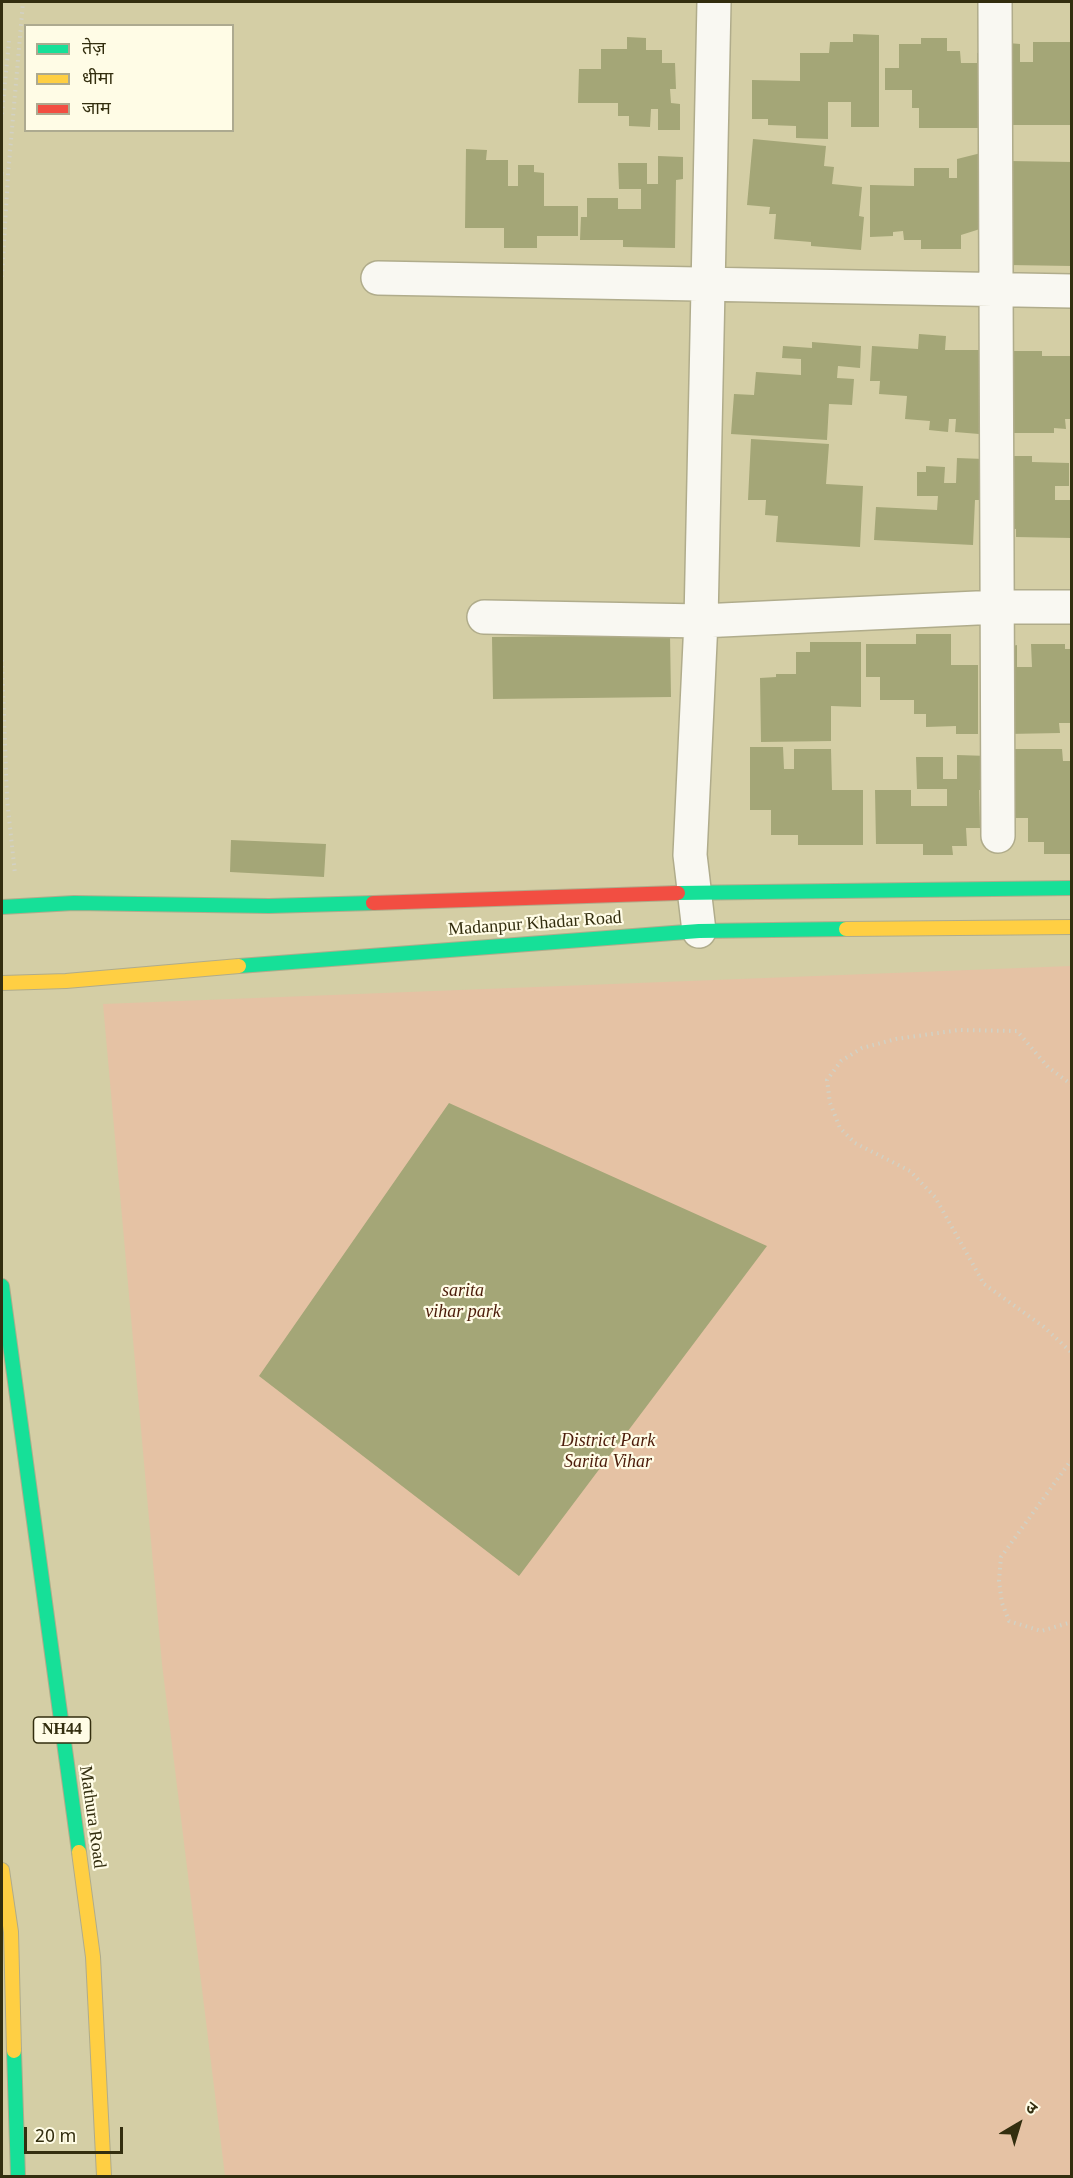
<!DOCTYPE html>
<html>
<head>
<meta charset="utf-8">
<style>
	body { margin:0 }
	#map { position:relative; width:1073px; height:2178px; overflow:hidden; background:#d4cea5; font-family:Georgia,"Noto Sans Devanagari",serif }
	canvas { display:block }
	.frame { position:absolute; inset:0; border:3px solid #332e0f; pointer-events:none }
	.legend { position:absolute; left:24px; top:24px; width:210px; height:108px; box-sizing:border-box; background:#fffce6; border:2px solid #adaa90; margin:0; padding:8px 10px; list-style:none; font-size:18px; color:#332e0f }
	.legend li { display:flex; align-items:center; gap:12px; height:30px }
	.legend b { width:30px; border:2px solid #adaa90 }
	.north { position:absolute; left:989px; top:2094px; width:60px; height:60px; -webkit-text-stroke:4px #fffce6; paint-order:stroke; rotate:38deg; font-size:16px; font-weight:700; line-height:24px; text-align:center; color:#332e0f }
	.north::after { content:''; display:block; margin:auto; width:21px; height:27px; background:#332e0f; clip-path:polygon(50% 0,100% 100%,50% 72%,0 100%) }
	.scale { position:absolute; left:24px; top:2127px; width:99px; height:27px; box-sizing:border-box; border:3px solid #332e0f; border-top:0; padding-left:8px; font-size:18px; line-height:21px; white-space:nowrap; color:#332e0f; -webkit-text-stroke:4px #fffce6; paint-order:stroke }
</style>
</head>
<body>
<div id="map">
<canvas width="1073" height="2178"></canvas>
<div class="frame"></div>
<ul class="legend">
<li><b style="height:8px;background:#16e098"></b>तेज़</li>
<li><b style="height:8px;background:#ffcf43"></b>धीमा</li>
<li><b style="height:8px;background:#f24e42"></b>जाम</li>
</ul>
<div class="north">उ</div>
<div class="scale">20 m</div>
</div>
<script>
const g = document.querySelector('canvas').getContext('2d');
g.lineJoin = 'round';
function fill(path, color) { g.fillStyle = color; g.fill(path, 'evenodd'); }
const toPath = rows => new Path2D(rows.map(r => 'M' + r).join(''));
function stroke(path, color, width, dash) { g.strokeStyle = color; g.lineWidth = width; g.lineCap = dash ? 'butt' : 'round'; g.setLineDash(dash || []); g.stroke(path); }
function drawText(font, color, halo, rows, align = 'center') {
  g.font = font + ' Georgia,serif'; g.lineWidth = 4.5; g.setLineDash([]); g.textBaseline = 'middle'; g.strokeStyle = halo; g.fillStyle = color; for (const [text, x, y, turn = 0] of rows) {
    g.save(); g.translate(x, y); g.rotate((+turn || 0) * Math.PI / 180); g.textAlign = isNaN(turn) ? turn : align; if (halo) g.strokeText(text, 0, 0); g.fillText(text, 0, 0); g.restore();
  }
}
fill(toPath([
	[1071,966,1071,2176,225,2176,162,1664,103,1004]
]), '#e5c2a4');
fill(toPath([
	[853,34,879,35,879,127,851,127,851,102,828,102,828,139,796,138,796,126,768,125,768,119,752,119,752,80,800,81,800,53,829,53,830,42,853,42],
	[627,37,646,38,646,50,662,50,662,63,675,63,676,89,670,89,671,103,680,104,680,130,658,130,658,109,651,109,650,127,629,126,629,116,618,116,618,103,578,103,579,69,601,69,601,49,627,49],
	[921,38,947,38,947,51,960,51,961,63,977,63,977,53,988,53,988,128,919,128,919,108,912,108,912,90,885,90,885,68,899,68,899,44,921,44],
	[1033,42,1072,42,1072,125,1013,125,1007,66,1008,43,1020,44,1020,62,1033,62],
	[753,139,826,146,824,166,834,167,832,184,862,187,859,216,864,217,861,250,811,246,811,242,774,239,776,214,769,214,770,207,747,205],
	[466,149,487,150,486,160,508,160,508,186,518,186,518,165,534,165,534,172,544,173,544,206,578,206,578,236,537,236,537,248,504,248,504,228,465,228],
	[985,152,980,229,961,235,961,249,921,249,921,240,904,240,903,231,893,232,893,236,870,237,870,185,914,186,914,168,949,168,949,178,957,178,957,159],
	[658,156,683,157,683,179,676,180,675,248,623,247,623,240,580,240,581,217,587,217,587,198,618,198,618,209,641,209,641,189,619,189,618,163,647,163,647,184,658,184],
	[1009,161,1072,162,1072,266,1009,265],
	[919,334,946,336,945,350,991,350,988,414,980,413,979,434,955,432,956,419,949,419,948,432,929,430,930,421,905,419,907,396,879,394,880,381,870,381,872,346,918,349],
	[812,342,861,346,860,368,838,366,837,378,854,379,852,405,829,404,827,440,731,434,734,394,754,395,756,372,801,375,801,359,782,358,783,346,812,348],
	[1013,351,1042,351,1042,356,1072,356,1072,419,1065,419,1066,429,1054,428,1054,433,1013,433],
	[751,439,829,444,826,484,863,486,860,547,776,542,778,516,765,515,766,500,748,500],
	[1005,456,1032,456,1032,462,1069,463,1069,486,1055,486,1055,500,1072,500,1072,538,1016,537,1016,529,1004,528],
	[957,458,984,459,982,500,975,500,973,545,874,540,876,507,937,510,938,496,917,496,917,472,926,472,926,466,945,467,944,483,956,483],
	[916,634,951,634,951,665,978,665,978,734,956,734,956,726,926,727,926,714,914,714,914,700,880,700,880,677,866,677,866,644,916,644],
	[670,635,671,697,493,699,492,637],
	[810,642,861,642,861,707,831,706,831,741,761,742,760,678,776,677,776,674,796,674,796,652,810,652],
	[1031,644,1065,644,1065,649,1072,649,1072,723,1059,723,1060,733,1008,734,1003,648,1017,645,1017,667,1032,667],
	[1008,742,1015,742,1015,749,1062,749,1063,761,1072,761,1072,854,1044,854,1044,842,1028,842,1028,818,1009,818],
	[750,747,783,747,784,769,794,769,794,749,831,749,832,790,863,790,863,845,798,845,798,835,771,835,771,810,750,810],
	[957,755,988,756,989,790,979,790,980,828,966,828,967,846,952,846,953,855,923,855,923,844,876,844,875,790,911,790,911,806,947,806,947,789,917,789,916,757,943,757,943,779,957,779],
	[231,840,326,844,324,877,230,872],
	[449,1103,767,1246,519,1576,259,1376]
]), '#a4a677');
const street = toPath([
	[995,2,998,836],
	[378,278,1072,291],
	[484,617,701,621,998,607,1072,607],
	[699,931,690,855,701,621,714,2]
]);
const fast = toPath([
	[678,893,1072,888],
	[2,907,74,903,269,906,373,903],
	[239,966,699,931,846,929],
	[2,1286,79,1852],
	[14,2051,18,2176]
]);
const slow = toPath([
	[846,929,1072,927],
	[2,983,66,981,239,966],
	[79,1852,93,1957,104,2176],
	[2,1870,11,1932,14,2051]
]);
const jam = toPath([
	[373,903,678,893]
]);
stroke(street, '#b0ac8b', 36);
stroke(fast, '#b0ac8b', 16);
stroke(slow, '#b0ac8b', 16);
stroke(jam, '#b0ac8b', 16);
stroke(toPath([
	[2,114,9,41],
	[2,174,8,175],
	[2,277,8,175,23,2],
	[2,660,7,799,15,874],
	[1072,1085,1048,1067,1017,1031,959,1030,896,1039,862,1048,841,1061,827,1080,830,1103,840,1128,855,1143,910,1171,935,1197,984,1284,1044,1327,1072,1353],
	[1072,1459,1001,1557,999,1581,1002,1603,1009,1621,1041,1631,1072,1622]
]), '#d2d1c4', 4, [1.5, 4.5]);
stroke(street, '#f9f8f2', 33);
stroke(fast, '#16e098', 14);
stroke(slow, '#ffcf43', 14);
stroke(jam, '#f24e42', 14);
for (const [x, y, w] of [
	[62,1730,57]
]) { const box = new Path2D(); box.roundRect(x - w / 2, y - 13, w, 26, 4.5); g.fillStyle = '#fffce6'; g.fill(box); stroke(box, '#332e0f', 1.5); }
drawText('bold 16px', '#332e0f', null, [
	["NH44",62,1730]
]);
drawText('18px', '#332e0f', '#fffce6', [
	["Madanpur Khadar Road",535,924,-4],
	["Mathura Road",92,1817,82]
]);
drawText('italic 18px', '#4c1c0a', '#fffce6', [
	["sarita",463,1291],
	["vihar park",463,1312],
	["District Park",608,1441],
	["Sarita Vihar",608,1462]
]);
</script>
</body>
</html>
